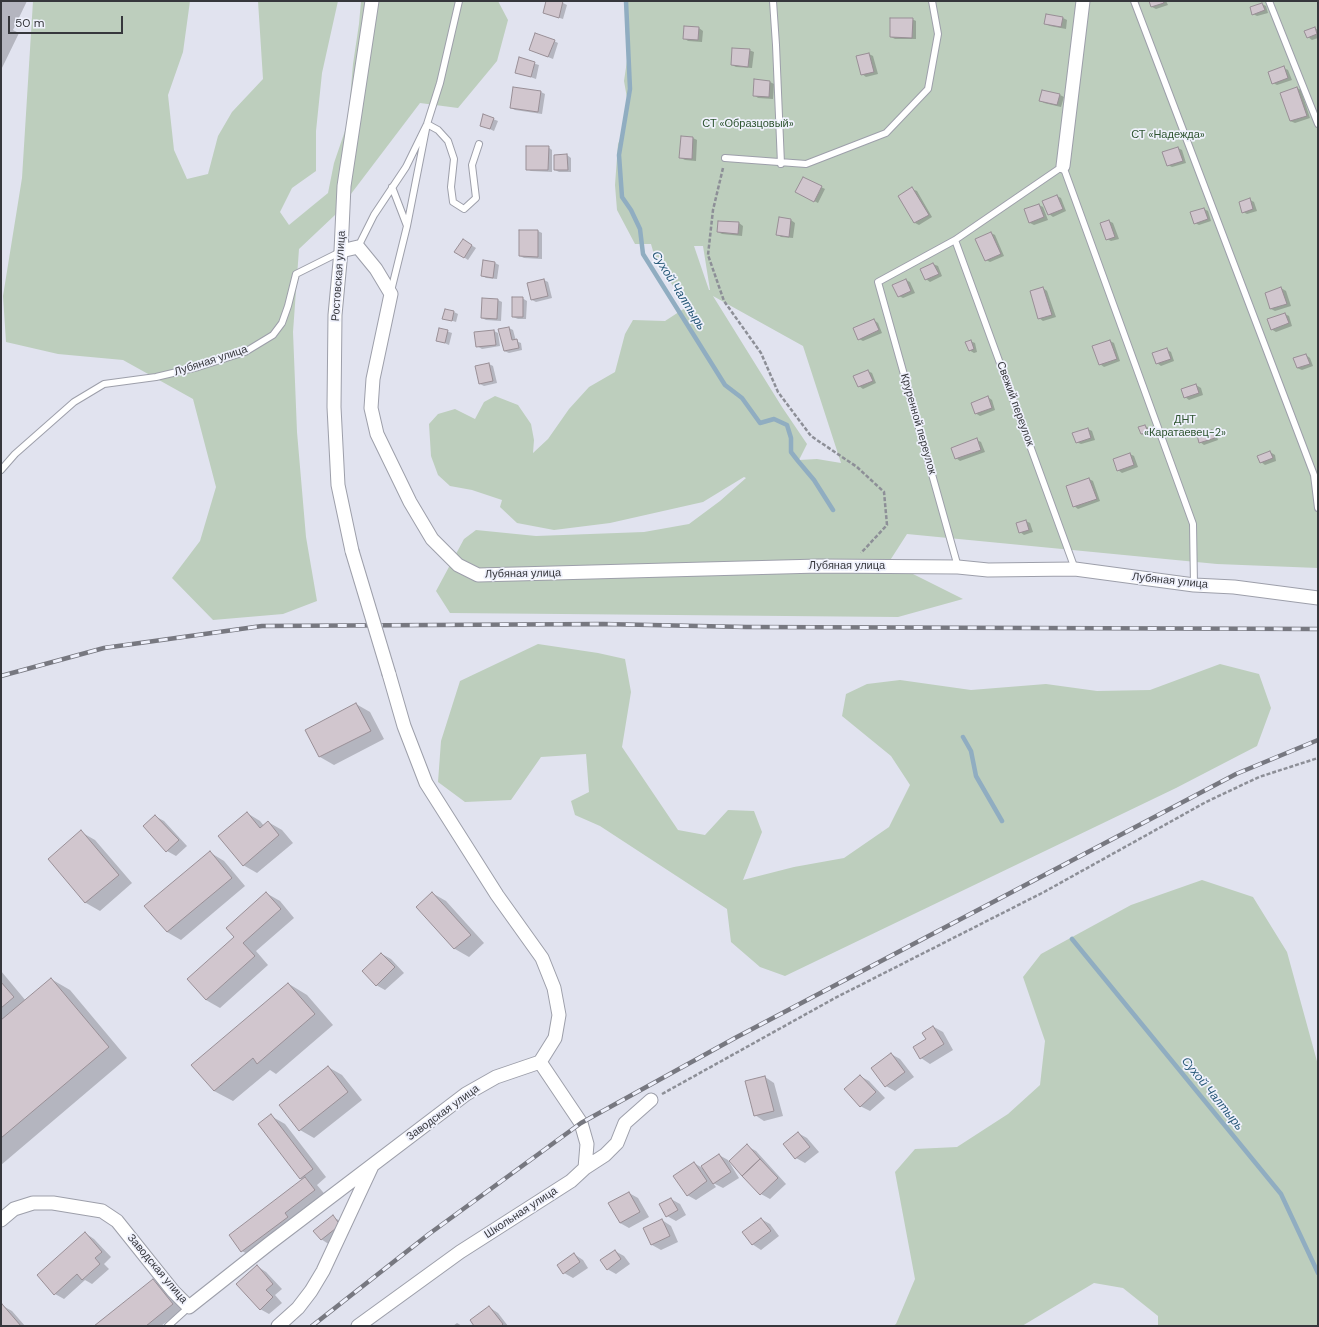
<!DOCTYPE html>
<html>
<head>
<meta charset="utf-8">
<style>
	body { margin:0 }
	#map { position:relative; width:1319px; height:1327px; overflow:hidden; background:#e1e3ef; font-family:"DM Sans",sans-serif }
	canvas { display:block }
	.frame { position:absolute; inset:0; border:2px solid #36373c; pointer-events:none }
	.scale { position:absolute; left:8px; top:16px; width:115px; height:18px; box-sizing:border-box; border:2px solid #36373c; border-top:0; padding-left:5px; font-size:12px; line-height:14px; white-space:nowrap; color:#36373c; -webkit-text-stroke:3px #eff1fc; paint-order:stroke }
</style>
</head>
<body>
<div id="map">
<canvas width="1319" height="1327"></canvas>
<div class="frame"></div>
<div class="scale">50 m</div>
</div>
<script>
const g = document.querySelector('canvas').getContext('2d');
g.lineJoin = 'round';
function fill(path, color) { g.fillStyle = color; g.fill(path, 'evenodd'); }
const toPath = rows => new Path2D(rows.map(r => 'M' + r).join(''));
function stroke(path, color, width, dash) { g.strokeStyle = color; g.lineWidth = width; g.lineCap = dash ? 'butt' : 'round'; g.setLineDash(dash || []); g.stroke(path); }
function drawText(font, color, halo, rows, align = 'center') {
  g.font = font + ' "DM Sans",sans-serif'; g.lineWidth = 3.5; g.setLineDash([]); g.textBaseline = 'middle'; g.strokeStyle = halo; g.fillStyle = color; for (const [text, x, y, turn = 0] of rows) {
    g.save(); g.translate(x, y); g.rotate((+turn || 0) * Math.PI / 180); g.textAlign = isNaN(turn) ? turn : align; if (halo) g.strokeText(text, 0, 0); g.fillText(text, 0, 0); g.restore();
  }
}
fill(toPath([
	[33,1,190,1,183,52,168,95,174,150,187,179,208,174,218,136,232,112,263,79,258,1,338,1,322,73,316,131,316,171,292,188,280,212,289,225,328,193,334,163,348,122,353,64,359,24,361,1,498,1,508,20,497,61,458,108,420,103,335,215,299,249,293,332,297,432,306,537,317,601,283,614,213,620,172,578,200,541,216,487,193,399,123,360,58,354,6,342,3,296,22,178],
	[627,1,1318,1,1318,568,1217,564,907,534,889,562,963,599,898,617,450,613,436,591,464,539,476,530,536,536,644,532,689,524,720,501,746,478,744,477,703,502,610,523,554,530,517,523,500,507,502,500,472,490,450,486,438,475,431,456,429,424,438,414,455,409,475,419,484,402,495,396,518,405,531,424,534,440,533,453,548,439,569,409,589,387,615,372,625,334,633,320,665,321,685,308,680,297,655,258,651,244,635,244,617,210,615,185,618,144,622,134,627,98,624,81,628,54,625,26],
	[694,246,703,246,710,290,709,290],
	[713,296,803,346,841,463,817,459,799,460,807,444,782,407],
	[538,644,598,653,625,659,631,692,622,747,678,830,705,835,728,810,754,811,762,832,743,880,794,867,844,858,889,827,910,785,891,756,842,716,846,694,867,684,900,680,971,690,1046,684,1097,691,1150,690,1220,664,1259,674,1271,708,1257,746,1176,788,785,976,760,967,731,942,727,909,600,826,575,815,571,801,589,792,586,754,541,757,511,800,465,802,438,782,441,741,460,681],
	[1202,880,1253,897,1287,952,1318,1065,1318,1326,1158,1326,1158,1316,1123,1288,1094,1283,1022,1326,893,1326,896,1324,915,1279,895,1172,915,1149,957,1147,1008,1114,1040,1085,1045,1041,1023,977,1041,954,1131,905]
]), '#bdcebd');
fill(toPath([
	[1,1,27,1,13,30,19,33,1,70],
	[547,1,559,1,567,5,563,19,544,13],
	[1150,1,1166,1,1168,5,1156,9,1152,7],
	[1262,4,1266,6,1268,13,1257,16,1253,14],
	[1063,18,1067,20,1066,29,1050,26,1046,24],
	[912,19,916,21,916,39,895,39,891,37],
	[699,28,703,31,702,42,688,41,684,38],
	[1315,28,1318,30,1318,38,1312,40,1308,37],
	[554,41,558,43,553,59,530,50],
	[749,50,754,52,752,68,736,67,732,65],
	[869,54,873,56,878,74,866,77,862,74],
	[519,59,539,65,536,79,516,72],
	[1284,68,1288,70,1292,80,1277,85,1273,83],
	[770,82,774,84,773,99,758,98,754,95],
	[1297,88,1301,90,1310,118,1295,123,1290,121],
	[541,92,545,94,542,114,515,110,511,108],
	[1060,95,1064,97,1061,107,1044,103,1040,100],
	[493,119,498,121,494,131,481,125],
	[682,137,693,138,697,140,696,161,685,160,681,158],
	[548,147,552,150,552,172,531,171,527,169],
	[1178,148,1182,150,1186,163,1172,167,1168,165],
	[567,155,571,158,571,172,559,172,555,170],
	[821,187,825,189,818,203,796,191],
	[912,189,917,191,932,217,919,225,915,223,899,196],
	[1057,196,1061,198,1066,211,1053,217,1049,214],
	[1250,200,1254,202,1257,211,1247,214,1243,212],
	[1039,205,1043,207,1048,220,1034,225,1030,223],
	[1204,209,1208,211,1211,221,1199,225,1195,223],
	[780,218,791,220,795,223,793,238,781,237,777,234],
	[1109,221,1113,223,1119,239,1111,241,1107,239],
	[739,223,743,226,742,236,722,234,718,232],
	[538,231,542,233,542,259,524,258,520,256],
	[991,233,995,235,1004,256,990,262,986,260],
	[463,240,476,248,468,260,456,252],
	[484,261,495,263,499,265,497,279,486,278,482,275],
	[933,264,938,266,942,276,930,282,926,279,922,269],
	[544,280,548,282,552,298,536,302,532,300],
	[906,280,910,282,915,293,903,298,899,296],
	[1043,288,1047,291,1056,317,1043,321,1039,318],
	[1281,288,1286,291,1291,306,1275,311,1271,309],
	[522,298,527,301,526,319,518,319,513,317],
	[498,300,502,302,501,321,486,320,482,318],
	[454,312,458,314,456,322,444,318],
	[1285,314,1289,316,1292,326,1276,332,1271,329],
	[874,320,878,323,882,333,863,341,859,339],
	[509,328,513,330,516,341,521,343,522,350,509,353,504,351,500,330],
	[440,329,452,333,449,345,437,340],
	[494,331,498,333,500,346,482,349,477,346],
	[970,341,975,343,977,352,974,353,969,350],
	[1110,341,1114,343,1120,361,1104,367,1100,364],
	[1166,349,1171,352,1174,361,1161,366,1157,363],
	[1306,355,1310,358,1313,366,1302,370,1297,368],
	[489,364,493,366,497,383,484,386,480,384],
	[868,371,872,373,876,383,863,389,859,386],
	[1196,385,1201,388,1203,395,1189,400,1185,397],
	[988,397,992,400,995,410,980,416,975,413],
	[1145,426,1149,428,1151,434,1146,436,1141,434],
	[1088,429,1092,431,1095,440,1081,444,1076,442],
	[1212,431,1216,434,1218,440,1204,445,1200,442],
	[977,440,981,442,985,452,960,461,956,458],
	[1270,452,1275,455,1276,461,1265,465,1261,462],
	[1130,454,1134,456,1138,467,1122,473,1118,470],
	[1089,479,1093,481,1100,501,1078,509,1074,506],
	[1026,521,1030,523,1033,532,1024,535,1020,532],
	[356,704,370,712,384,739,334,765,320,757,306,730],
	[247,813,260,821,264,826,268,822,282,830,293,843,257,873,243,865],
	[155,816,164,821,187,846,176,856,167,851],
	[81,832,95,840,132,883,100,911,86,903,49,859],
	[211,853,224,861,245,886,181,940,167,932],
	[266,893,280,901,294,918,256,951,268,965,220,1008,206,1000,236,937],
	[432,893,446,901,484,943,469,957,455,949,417,907],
	[382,954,391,959,404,973,385,990,376,985],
	[1,971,26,1001,51,979,70,990,127,1058,1,1165],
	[289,984,307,995,333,1025,276,1074,270,1070,233,1101,214,1091],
	[934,1027,943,1032,953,1050,930,1064,921,1058],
	[891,1054,900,1059,914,1077,895,1091,886,1086],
	[328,1067,342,1075,362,1100,314,1138,300,1130],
	[860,1076,869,1081,885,1098,870,1111,860,1106],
	[765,1077,774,1083,783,1116,764,1121,755,1115],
	[271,1116,285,1124,326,1177,317,1185,328,1198,256,1259,242,1251,230,1236,303,1180,301,1179,259,1125],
	[798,1133,807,1138,819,1152,805,1163,796,1158],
	[747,1146,756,1151,786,1184,770,1199,761,1194],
	[719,1155,728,1160,739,1178,723,1188,713,1183,716,1187,696,1200,687,1195,694,1163,704,1169],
	[629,1193,638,1198,649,1217,629,1228,620,1223],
	[671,1199,680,1204,686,1215,676,1221,667,1216],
	[333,1217,342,1222,330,1245,321,1239],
	[761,1219,770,1224,779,1236,761,1250,752,1244],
	[662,1220,671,1226,678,1242,661,1250,652,1245,644,1228],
	[85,1233,94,1239,111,1257,104,1264,109,1269,92,1284,85,1280,64,1299,55,1294],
	[615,1251,624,1256,630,1264,616,1274,607,1269],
	[574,1254,583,1260,588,1268,573,1278,564,1273],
	[257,1266,266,1272,282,1289,275,1295,282,1303,269,1314,260,1309],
	[153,1280,162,1286,182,1310,161,1326,95,1326],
	[3,1306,12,1311,25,1326,1,1326,1,1307],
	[489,1307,498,1313,508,1326,476,1326],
	[457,1323,462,1326,453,1326]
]), '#0003');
stroke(toPath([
	[626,1,630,89,619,155,622,197,631,210,640,229,643,254,725,385,742,398,760,423,774,419,787,425,791,438,791,452,798,461,814,480,833,510],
	[963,737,971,751,976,776,1002,821],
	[1072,939,1281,1194,1318,1273]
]), '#90adc1', 4.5);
const building = toPath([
	[546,1,563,1,559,18,543,13,546,1],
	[1149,1,1163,1,1164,3,1151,7,1149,1],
	[1262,3,1265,10,1252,15,1250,7,1262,3],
	[1046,14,1063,17,1061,27,1044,24,1046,14],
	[890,18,913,18,912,38,890,37,890,18],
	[684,26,699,27,698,40,683,39,684,26],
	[1315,27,1317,34,1307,38,1304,31,1315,27],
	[535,33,555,40,548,57,529,50,535,33],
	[732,48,750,49,748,67,731,65,732,48],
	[869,53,874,72,861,75,856,56,869,53],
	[519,57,535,62,531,77,515,73,519,57],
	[1284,66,1288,78,1272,84,1268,72,1284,66],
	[754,79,770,81,769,97,753,96,754,79],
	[513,87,541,91,538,112,510,108,513,87],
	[1297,87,1307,116,1290,121,1280,93,1297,87],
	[1042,90,1060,94,1057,105,1039,101,1042,90],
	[483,114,494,118,490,129,480,126,483,114],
	[681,136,693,137,692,159,679,158,681,136],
	[526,146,549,146,548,170,526,170,526,146],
	[1178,147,1183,161,1167,166,1162,152,1178,147],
	[567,154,568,170,554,170,554,155,567,154],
	[803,177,822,186,814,202,795,192,803,177],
	[912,187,929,215,914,223,898,196,912,187],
	[1057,195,1063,209,1048,215,1042,201,1057,195],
	[1250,198,1253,209,1242,213,1239,202,1250,198],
	[1039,204,1044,217,1029,223,1024,209,1039,204],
	[1204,208,1208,219,1194,224,1190,212,1204,208],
	[779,217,791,219,789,237,776,235,779,217],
	[1109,220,1115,237,1106,240,1100,223,1109,220],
	[718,221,739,222,738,234,717,232,718,221],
	[519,230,538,230,538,257,519,256,519,230],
	[991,232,1001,254,985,261,975,239,991,232],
	[463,239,472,245,464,258,454,252,463,239],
	[483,260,495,262,493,278,481,276,483,260],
	[933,263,939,274,925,280,920,269,933,263],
	[544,279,548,296,531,300,527,283,544,279],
	[906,279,911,291,898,297,892,285,906,279],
	[1043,287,1052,315,1038,319,1030,291,1043,287],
	[1281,287,1287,304,1270,309,1265,293,1281,287],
	[512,297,523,297,523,317,512,317,512,297],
	[482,298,498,299,497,319,481,318,482,298],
	[445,309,454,311,452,321,442,319,445,309],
	[1285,313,1289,323,1271,330,1267,319,1285,313],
	[874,319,879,330,858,340,853,328,874,319],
	[509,327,512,340,517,339,519,348,504,351,498,329,509,327],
	[439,328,448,330,445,343,436,341,439,328],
	[494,330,496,345,476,347,474,332,494,330],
	[971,340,974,349,969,351,965,342,971,340],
	[1110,340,1117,359,1099,365,1092,346,1110,340],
	[1167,348,1171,359,1156,364,1152,353,1167,348],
	[1306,354,1310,364,1297,368,1293,358,1306,354],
	[489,363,493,381,479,384,475,366,489,363],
	[868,370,873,381,858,387,853,376,868,370],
	[1196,384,1199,393,1184,398,1181,389,1196,384],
	[988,396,992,408,975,414,971,403,988,396],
	[1145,425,1148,432,1141,434,1138,427,1145,425],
	[1088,428,1091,438,1076,443,1072,433,1088,428],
	[1212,430,1215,438,1199,443,1197,435,1212,430],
	[977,438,981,450,955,459,951,448,977,438],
	[1270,451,1273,458,1260,463,1257,456,1270,451],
	[1130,453,1134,465,1117,471,1113,459,1130,453],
	[1089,478,1097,499,1073,507,1066,486,1089,478],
	[1026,520,1029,530,1019,533,1016,523,1026,520],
	[356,703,371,731,319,757,305,730,356,703],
	[247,812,260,828,268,821,279,835,243,866,218,836,247,812],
	[155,815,179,840,166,852,143,826,155,815],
	[81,830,119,875,85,903,48,859,81,830],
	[210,851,232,878,167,932,144,906,210,851],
	[266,892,281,909,243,943,255,956,206,1000,187,979,234,937,226,928,266,892],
	[432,892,471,935,454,949,416,907,432,892],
	[381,953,395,967,376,986,362,971,381,953],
	[51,978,109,1047,1,1138,1,1020,51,978],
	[1,982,14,997,1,1008,1,982],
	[288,983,315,1014,257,1064,253,1058,214,1091,191,1065,288,983],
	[933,1026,944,1044,920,1059,913,1047,926,1039,922,1033,933,1026],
	[891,1053,905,1072,885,1087,871,1068,891,1053],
	[328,1066,348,1092,299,1131,279,1105,328,1066],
	[860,1075,876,1092,860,1107,844,1089,860,1075],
	[765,1076,774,1111,754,1116,745,1081,765,1076],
	[271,1114,313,1169,300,1179,258,1124,271,1114],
	[798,1132,810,1147,795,1159,783,1144,798,1132],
	[747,1144,760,1159,742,1176,729,1161,747,1144],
	[719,1154,731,1172,713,1184,701,1166,719,1154],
	[760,1159,778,1178,760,1195,742,1176,760,1159],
	[694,1162,707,1181,687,1196,673,1176,694,1162],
	[305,1177,315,1190,285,1213,288,1217,241,1252,229,1235,305,1177],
	[629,1192,640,1212,620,1223,608,1203,629,1192],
	[671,1198,678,1210,666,1217,659,1204,671,1198],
	[333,1215,340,1225,321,1240,313,1231,333,1215],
	[761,1218,771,1231,752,1245,742,1232,761,1218],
	[662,1219,670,1236,651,1245,643,1228,662,1219],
	[85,1232,102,1252,95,1258,100,1264,82,1280,77,1274,54,1295,37,1275,85,1232],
	[615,1250,621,1259,607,1270,600,1260,615,1250],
	[574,1253,580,1262,563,1274,557,1265,574,1253],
	[257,1265,273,1284,266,1290,273,1297,260,1310,236,1284,257,1265],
	[153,1279,173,1304,146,1326,94,1326,153,1279],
	[2,1304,21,1326,1,1326,1,1306,2,1304],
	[489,1306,503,1324,501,1326,474,1326,470,1320,489,1306]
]);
fill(building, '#d1c6ce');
stroke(building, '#998f96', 1);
const lane = toPath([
	[773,1,776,45,781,164],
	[1134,1,1314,475,1318,508],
	[1269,1,1318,124],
	[725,158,806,164,886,133,928,89,938,34,932,1],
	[407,226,427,124,438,130,448,141,454,159,451,187,453,202,464,209,476,198,472,165,479,144],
	[955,240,1075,569],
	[358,247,374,215,406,167,427,124,440,83,459,1],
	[391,291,407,226,392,187],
	[1,470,15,454,74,402,104,384,156,377,198,367,245,352,273,335,282,323,288,306,296,274,340,252],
	[958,567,878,282,955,240,1063,166,1193,524,1194,585],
	[168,1326,189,1307]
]);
const street = toPath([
	[1063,166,1083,1],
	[341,251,358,247,376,269,391,294,373,379,371,408,377,434,410,502,432,539,458,565,478,575,819,566,958,567,988,570,1075,569,1194,585,1234,587,1318,598],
	[352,551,338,485,334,407,335,315,341,251,344,186,372,1],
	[389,674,404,726,426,783,497,895,542,958,554,988,559,1015,555,1038,540,1062],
	[585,1168,605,1155,617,1143,625,1123,651,1100],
	[1,1220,14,1209,33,1203,53,1203,102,1211,117,1221,173,1291,189,1307,270,1243,466,1094,496,1077,540,1062],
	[278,1326,298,1308,311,1291,323,1271,372,1166],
	[358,1326,460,1252,571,1181,585,1168,587,1144,581,1123,540,1062]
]);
stroke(lane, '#9d9faa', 8);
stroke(street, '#9d9faa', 15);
stroke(toPath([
	[723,168,713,210,708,255,724,301,761,353,778,392,811,436,857,467,884,492,887,525,861,553],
	[662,1094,835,998,1044,892,1206,802,1259,777,1318,758]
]), '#8d8f97', 2.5, [4, 2]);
stroke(lane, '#fff', 6);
stroke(street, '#fff', 13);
const rail = toPath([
	[1,676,104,648,262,626,603,624,746,627,1318,629],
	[312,1326,429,1234,581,1123,735,1038,1236,774,1318,740]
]);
stroke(rail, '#777880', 4.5);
stroke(rail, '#eff1fc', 3, [9]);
const streetBridge = toPath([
	[352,551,389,674]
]);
stroke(streetBridge, '#9d9faa', 15, []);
stroke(streetBridge, '#fff', 13);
drawText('11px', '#2e5430', '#eff1fc', [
	["СТ «Образцовый»",748,124],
	["СТ «Надежда»",1168,135],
	["ДНТ",1185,420],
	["«Каратаевец-2»",1185,433]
]);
drawText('11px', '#36373c', '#eff1fc', [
	["Ростовская улица",339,276,-86],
	["Лубяная улица",211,361,-18],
	["Свежий переулок",1015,404,70],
	["Круренной переулок",918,424,74],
	["Лубяная улица",847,566],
	["Лубяная улица",523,574,-1],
	["Лубяная улица",1170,581,6],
	["Заводская улица",443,1113,-36],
	["Школьная улица",521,1213,-33],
	["Заводская улица",157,1269,50]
]);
drawText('italic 12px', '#285978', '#eff1fc', [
	["Сухой Чалтырь",678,291,58],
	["Сухой Чалтырь",1212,1094,51]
]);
</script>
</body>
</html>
